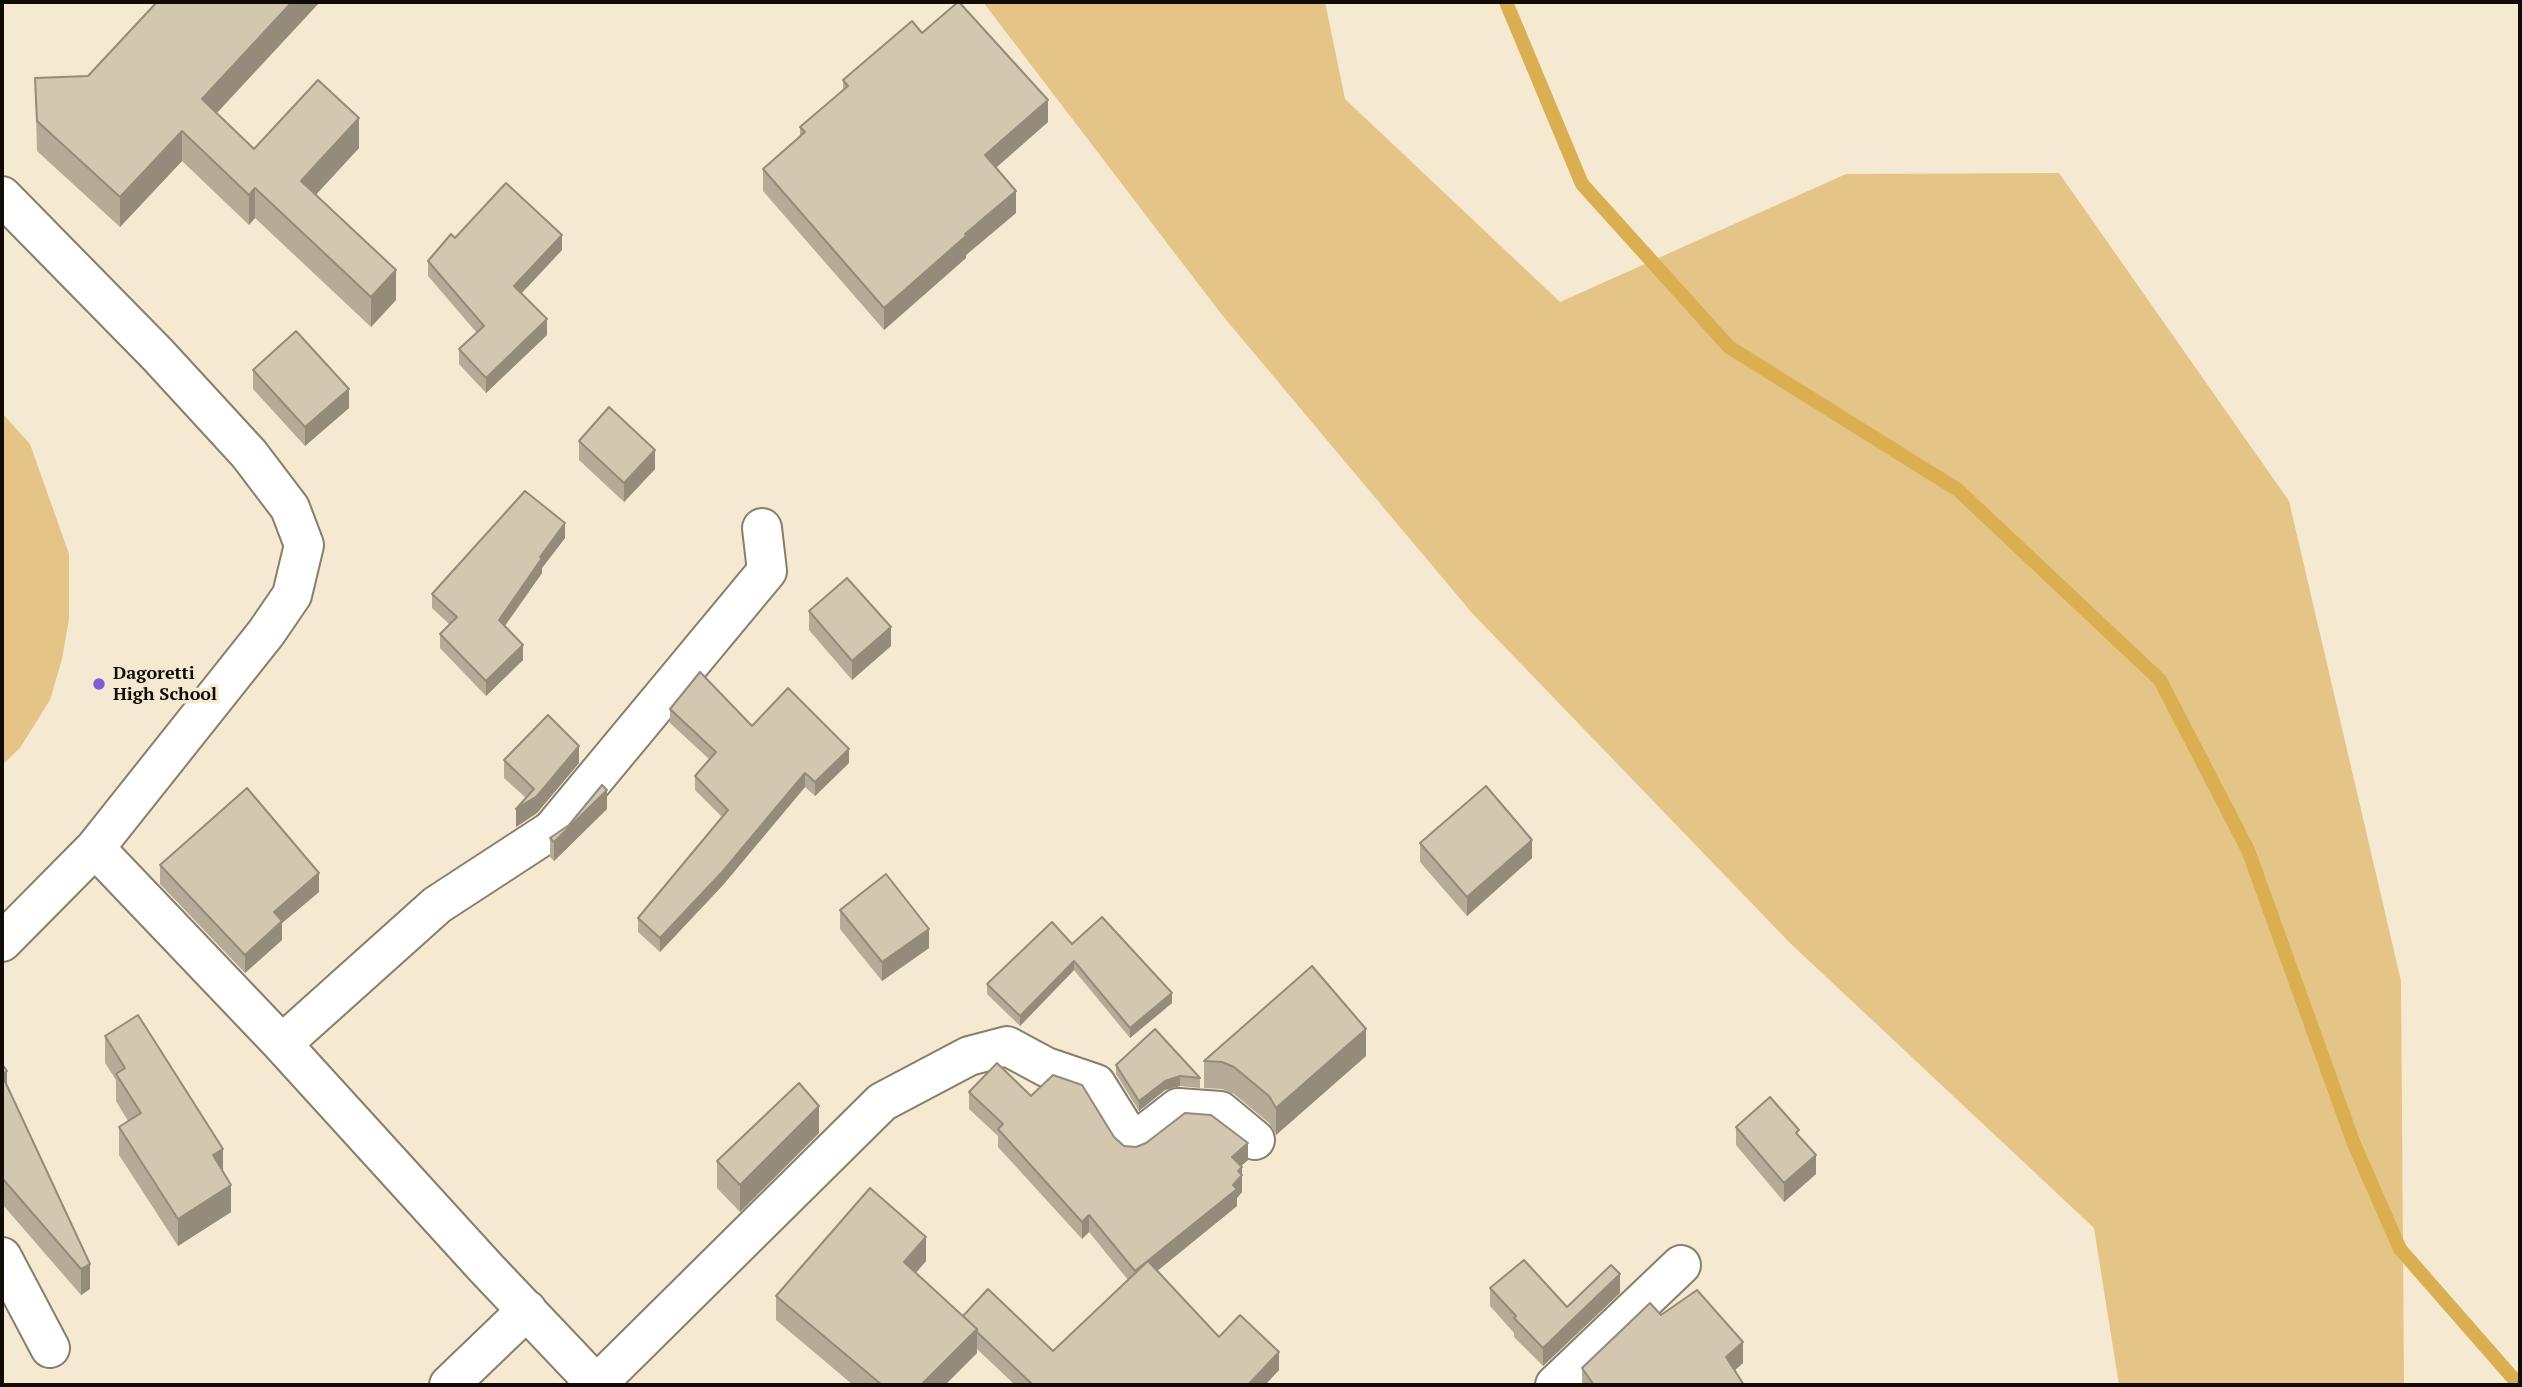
<!DOCTYPE html>
<html>
<head>
<meta charset="utf-8">
<style>
	body { margin:0 }
	#map { position:relative; width:2522px; height:1387px; overflow:hidden; background:#f5e9d1; font-family:"PT Serif",serif }
	canvas { display:block }
	.frame { position:absolute; inset:0; border:4px solid #110d06; pointer-events:none }
</style>
</head>
<body>
<div id="map">
<canvas width="2522" height="1387"></canvas>
<div class="frame"></div>
</div>
<script>
const g = document.querySelector('canvas').getContext('2d');
g.lineJoin = 'round';
function fill(path, color) { g.fillStyle = color; g.fill(path, 'evenodd'); }
const toPath = rows => new Path2D(rows.map(r => 'M' + r).join(''));
function stroke(path, color, width, dash) { g.strokeStyle = color; g.lineWidth = width; g.lineCap = dash ? 'butt' : 'round'; g.setLineDash(dash || []); g.stroke(path); }
function drawText(font, color, halo, rows, align = 'center') {
  g.font = font + ' "PT Serif",serif'; g.lineWidth = 7; g.setLineDash([]); g.textBaseline = 'middle'; g.strokeStyle = halo; g.fillStyle = color; for (const [text, x, y, turn = 0] of rows) {
    g.save(); g.translate(x, y); g.rotate((+turn || 0) * Math.PI / 180); g.textAlign = isNaN(turn) ? turn : align; if (halo) g.strokeText(text, 0, 0); g.fillText(text, 0, 0); g.restore();
  }
}
fill(toPath([
	[983,2,1325,2,1345,99,1560,302,1846,174,2059,173,2289,501,2401,981,2404,1385,2119,1385,2094,1228,1790,943,1472,613,1222,315],
	[2,413,30,444,69,554,69,619,62,659,50,700,20,748,2,765]
]), '#e4c587');
stroke(toPath([
	[1506,2,1582,184,1729,347,1958,490,2160,680,2248,850,2354,1144,2400,1249,2519,1385]
]), '#daaf52', 14);
const street = toPath([
	[2,196,158,355,249,454,290,508,304,545,292,595,266,633,95,848],
	[2,942,95,848,282,1044,486,1268,597,1385],
	[282,1044,437,905,552,830,767,571,762,528],
	[2,1257,50,1348],
	[597,1384,882,1102,969,1056,1007,1046,1046,1067,1096,1084,1133,1143,1178,1108,1220,1111,1255,1140],
	[449,1385,527,1310],
	[1555,1385,1681,1265]
]);
stroke(street, '#897e68', 42);
stroke(street, '#fff', 38);
fill(toPath([
	[922,33,1048,122,996,168,1016,213,966,255,966,258,884,330,763,191,763,169,800,136,800,127,843,91,843,80],
	[35,78,254,149,359,148,316,194,396,300,371,327,255,218,249,225,182,161,120,227,37,151],
	[455,238,562,250,522,293,547,335,486,393,459,364,459,349,477,333,428,276,428,261],
	[253,370,349,408,305,446,253,389],
	[579,441,655,469,624,502,579,460],
	[565,538,542,568,542,573,505,626,523,660,486,696,440,648,440,634,449,624,432,608,432,594],
	[809,611,891,646,852,680,809,630],
	[670,709,752,726,849,763,815,796,805,787,723,885,660,952,638,932,638,918,722,817,695,790,695,776,709,759,670,723],
	[504,760,579,763,537,813,516,827,526,798,504,778],
	[607,809,554,861,550,857,550,838,569,825],
	[1420,843,1532,858,1467,916,1420,862],
	[160,865,319,892,282,923,282,940,245,973,160,884],
	[840,910,929,948,882,981,840,929],
	[1072,944,1172,1003,1130,1038,1074,970,1020,1026,987,994,987,984],
	[105,1036,223,1172,231,1212,178,1246,119,1155,119,1127,128,1121,116,1101,116,1080,105,1063],
	[1366,1056,1276,1135,1269,1123,1234,1094,1222,1089,1204,1088,1204,1061],
	[2,1064,7,1085,90,1289,81,1295,2,1204],
	[1116,1065,1200,1078,1200,1088,1180,1086,1165,1090,1139,1111,1116,1074],
	[969,1092,1031,1096,1114,1137,1124,1146,1248,1160,1241,1166,1242,1167,1242,1192,1237,1198,1237,1206,1157,1271,1219,1337,1279,1370,1265,1385,1015,1385,977,1349,977,1353,945,1385,853,1385,776,1320,776,1296,926,1261,916,1273,963,1316,1053,1351,1128,1280,1089,1232,1082,1239,998,1147,998,1136,969,1109],
	[1736,1127,1799,1136,1816,1174,1784,1202,1736,1145],
	[819,1133,740,1212,717,1188,717,1161],
	[1490,1288,1567,1307,1620,1293,1543,1366,1514,1337,1514,1333,1490,1306],
	[1661,1315,1743,1363,1735,1370,1744,1385,1582,1385,1582,1368]
]), '#b5ab97');
fill(toPath([
	[292,2,320,2,202,129,202,99],
	[1048,100,1048,122,985,177,985,155],
	[359,118,359,148,301,211,301,181],
	[182,131,182,161,120,227,120,197],
	[255,188,255,218,249,225,249,195],
	[1016,191,1016,213,966,255,966,258,884,330,884,308,965,234],
	[562,235,562,250,514,301,514,286],
	[396,270,396,300,371,327,371,297],
	[547,319,547,335,486,393,486,378],
	[349,389,349,408,305,446,305,427],
	[655,450,655,469,624,502,624,483],
	[565,523,565,538,542,568,542,573,499,634,499,620,540,557],
	[891,627,891,646,852,680,852,661],
	[523,645,523,660,486,696,486,681],
	[579,746,579,763,537,813,516,827,516,809],
	[849,749,849,763,815,796,815,782],
	[805,773,805,787,723,885,660,952,660,938],
	[607,790,607,809,554,861,554,842],
	[1532,840,1532,858,1467,916,1467,897],
	[319,873,319,892,282,923,282,940,245,973,245,955,274,912],
	[929,929,929,948,882,981,882,962],
	[1074,961,1074,970,1020,1026,1020,1016],
	[1172,993,1172,1003,1130,1038,1130,1028],
	[1366,1029,1366,1056,1276,1135,1276,1108],
	[7,1071,7,1096,2,1075],
	[1180,1076,1180,1086,1165,1090,1139,1111,1139,1101,1165,1081],
	[819,1106,819,1133,740,1212,740,1185],
	[1248,1143,1248,1160,1232,1174,1232,1157],
	[223,1149,223,1176,213,1155],
	[1816,1155,1816,1174,1784,1202,1784,1183],
	[1242,1167,1242,1192,1237,1198,1237,1206,1135,1289,1135,1271,1233,1185,1238,1171],
	[231,1185,231,1212,178,1246,178,1219],
	[1089,1215,1089,1232,1082,1239,1082,1222],
	[926,1237,926,1261,904,1286,904,1262],
	[90,1264,90,1289,81,1295,81,1269],
	[1620,1274,1620,1293,1543,1366,1543,1348],
	[977,1329,977,1353,945,1385,921,1385],
	[1743,1342,1743,1363,1726,1378,1726,1357],
	[1279,1352,1279,1370,1265,1385,1248,1385]
]), '#948b7b');
const building = toPath([
	[157,2,292,2,202,99,254,149,318,80,359,118,301,181,396,270,371,297,255,188,249,195,182,131,120,197,37,121,35,78,88,76,157,2],
	[958,2,959,2,1048,100,985,155,1016,191,965,234,966,236,884,308,763,169,805,132,800,127,848,86,843,80,912,21,922,33,958,2],
	[506,183,562,235,514,286,547,319,486,378,459,349,484,326,428,261,451,234,455,238,506,183],
	[296,331,349,389,305,427,253,370,296,331],
	[609,407,655,450,624,483,579,441,609,407],
	[525,491,565,523,540,557,542,558,499,620,523,645,486,681,440,634,457,617,432,594,525,491],
	[847,578,891,627,852,661,809,611,847,578],
	[700,672,752,726,788,688,849,749,815,782,805,773,723,871,660,938,638,918,728,810,695,776,716,752,670,709,700,672],
	[548,715,579,746,537,796,516,809,534,789,504,760,548,715],
	[602,785,607,790,554,842,550,838,569,825,602,785],
	[1486,786,1532,840,1467,897,1420,843,1486,786],
	[247,788,319,873,274,912,282,921,245,955,160,865,247,788],
	[886,874,929,929,882,962,840,910,886,874],
	[1102,917,1172,993,1130,1028,1074,961,1020,1016,987,984,1052,922,1072,944,1102,917],
	[1312,966,1366,1029,1276,1108,1269,1096,1234,1067,1222,1062,1204,1061,1312,966],
	[138,1015,223,1149,213,1155,231,1185,178,1219,119,1127,141,1113,116,1074,125,1068,105,1036,138,1015],
	[1155,1029,1200,1078,1180,1076,1165,1081,1139,1101,1116,1065,1155,1029],
	[997,1063,1031,1096,1053,1075,1082,1085,1114,1137,1124,1146,1136,1147,1146,1143,1185,1113,1211,1115,1248,1143,1232,1157,1242,1167,1238,1171,1242,1175,1233,1185,1237,1189,1135,1271,1089,1215,1082,1222,998,1129,1003,1124,969,1092,997,1063],
	[2,1064,7,1071,2,1075,90,1264,81,1269,2,1178,2,1064],
	[799,1083,819,1106,740,1185,717,1161,799,1083],
	[1770,1097,1799,1130,1796,1133,1816,1155,1784,1183,1736,1127,1770,1097],
	[870,1188,926,1237,904,1262,977,1329,921,1385,882,1385,776,1296,870,1188],
	[1524,1260,1567,1307,1611,1265,1620,1274,1543,1348,1514,1318,1516,1316,1490,1288,1524,1260],
	[1148,1261,1219,1337,1240,1315,1279,1352,1248,1385,1033,1385,977,1332,977,1329,963,1316,988,1289,1053,1351,1148,1261],
	[1697,1290,1743,1342,1726,1357,1744,1385,1594,1385,1582,1368,1650,1303,1661,1315,1697,1290]
]);
fill(building, '#d3c7b0');
stroke(building, '#948b7b', 2);
for (const [x, y, r, color] of [
	[99,684,7,"#815cd7"]
]) { const dot = new Path2D(); dot.arc(x, y, r, 0, 2 * Math.PI); g.fillStyle = color; g.fill(dot); stroke(dot, '#f5e9d1', 2.5); }
drawText('bold 18px', '#110d06', '#f5e9d1', [
	["Dagoretti",113,674],
	["High School",113,695]
], 'left');
</script>
</body>
</html>
